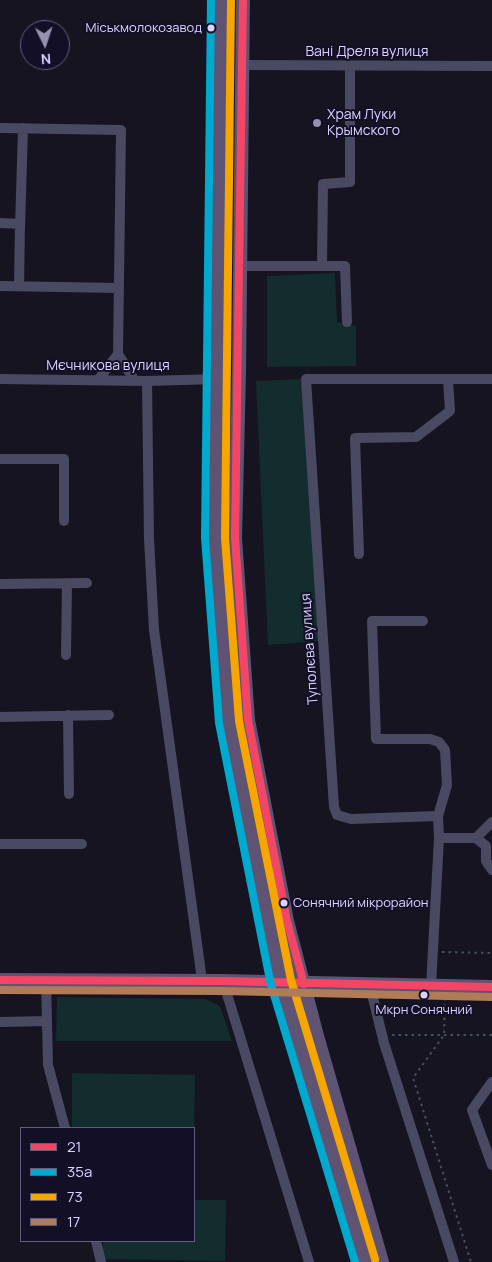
<!DOCTYPE html>
<html>
<head>
<meta charset="utf-8">
<style>
	body { margin:0 }
	#map { position:relative; width:492px; height:1262px; overflow:hidden; background:#161421; font-family:Manrope,sans-serif }
	canvas { display:block }
	.legend { position:absolute; left:20px; top:1127px; width:175px; height:115px; box-sizing:border-box; background:#130f26; border:1px solid #625e7d; margin:0; padding:6px 9px; list-style:none; font-size:15px; color:#d9d4ff }
	.legend li { display:flex; align-items:center; gap:10px; height:25px }
	.legend b { width:25px; border:1px solid #625e7d }
	.north { position:absolute; left:20px; top:20px; width:50px; height:50px; box-sizing:border-box; background:#130f26; border:1px solid #625e7d; border-radius:50%; rotate:176deg; font-size:14px; font-weight:700; line-height:20px; text-align:center; color:#d9d4ff }
	.north::after { content:''; display:block; margin:auto; width:18px; height:22px; background:#9591b1; clip-path:polygon(50% 0,100% 100%,50% 72%,0 100%) }
</style>
</head>
<body>
<div id="map">
<canvas width="492" height="1262"></canvas>
<ul class="legend">
<li><b style="height:6px;background:#f34667"></b>21</li>
<li><b style="height:6px;background:#00a9ce"></b>35а</li>
<li><b style="height:6px;background:#f7a600"></b>73</li>
<li><b style="height:6px;background:#b07c57"></b>17</li>
</ul>
<div class="north">N</div>
</div>
<script>
const g = document.querySelector('canvas').getContext('2d');
g.lineJoin = 'round';
function fill(path, color) { g.fillStyle = color; g.fill(path, 'evenodd'); }
const toPath = rows => new Path2D(rows.map(r => 'M' + r).join(''));
function stroke(path, color, width, dash) { g.strokeStyle = color; g.lineWidth = width; g.lineCap = dash ? 'butt' : 'round'; g.setLineDash(dash || []); g.stroke(path); }
function drawText(font, color, halo, rows, align = 'center') {
  g.font = font + ' Manrope,sans-serif'; g.lineWidth = 4; g.setLineDash([]); g.textBaseline = 'middle'; g.strokeStyle = halo; g.fillStyle = color; for (const [text, x, y, turn = 0] of rows) {
    g.save(); g.translate(x, y); g.rotate((+turn || 0) * Math.PI / 180); g.textAlign = isNaN(turn) ? turn : align; if (halo) g.strokeText(text, 0, 0); g.fillText(text, 0, 0); g.restore();
  }
}
fill(toPath([
	[335,273,337,322,356,326,356,366,267,367,267,276],
	[306,379,320,641,268,645,256,381],
	[57,997,205,999,220,1006,232,1041,56,1041],
	[72,1073,195,1075,194,1135,194,1128,72,1128],
	[194,1200,226,1200,225,1261,102,1259,103,1241,194,1241]
]), '#132c2d');
stroke(toPath([
	[442,952,492,953],
	[445,998,444,1035,413,1078,471,1262],
	[392,1035,492,1035]
]), '#44505f', 2, [2.5, 4]);
stroke(toPath([
	[242,65,492,66],
	[0,128,121,130,118,354],
	[0,223,20,224,19,286],
	[20,228,23,128],
	[240,266,322,266,323,184,350,182,350,66],
	[322,266,345,266,347,322],
	[0,286,119,288],
	[0,379,147,381,217,379],
	[98,380,118,354,135,381],
	[147,381,149,539,154,630,202,980],
	[0,459,64,459,64,521],
	[359,554,355,438,416,437,450,411,448,380],
	[0,584,87,583],
	[423,621,372,621,376,739,430,739,439,742,445,750,447,785,438,816,439,838,431,986],
	[66,655,67,584],
	[68,715,69,794],
	[0,717,109,715],
	[438,816,351,819,337,815,334,807,306,379,492,379],
	[439,838,476,838,492,822],
	[476,838,486,846,486,861,492,870],
	[0,844,82,844],
	[46,980,48,1065,65,1128],
	[223,981,309,1262],
	[370,986,384,1043,454,1262],
	[0,1022,47,1021],
	[492,1082,472,1110,492,1165],
	[96,1241,101,1262]
]), '#4a4962', 10);
stroke(toPath([
	[221,0,215,538,229,722,281,982,365,1262],
	[243,0,239,373,235,538,248,720,287,921,317,1036,382,1262],
	[0,980,223,981,492,987]
]), '#5e5373', 14);
stroke(toPath([
	[243,0,235,538,248,720,287,921,304,984],
	[0,980,223,981,492,987]
]), '#f34667', 8);
stroke(toPath([
	[211,0,205,538,219,723,271,985,355,1262]
]), '#00a9ce', 8);
stroke(toPath([
	[231,0,225,538,239,721,291,980,375,1259]
]), '#f7a600', 8);
stroke(toPath([
	[0,990,223,991,492,997]
]), '#b07c57', 8);
for (const [x, y, r, color] of [
	[211,28,4.5,"#d9d4ff"],
	[317,123,5,"#9591b1"],
	[284,903,4.5,"#d9d4ff"],
	[424,995,4.5,"#d9d4ff"]
]) { const dot = new Path2D(); dot.arc(x, y, r, 0, 2 * Math.PI); g.fillStyle = color; g.fill(dot); stroke(dot, '#130f26', 2); }
drawText('13px', '#d9d4ff', '#130f26', [
	["Міськмолокозавод",202,28],
	["Сонячний мікрорайон",293,903,"left"],
	["Мкрн Сонячний",424,1010,"center"]
], 'right');
drawText('14px', '#d9d4ff', '#130f26', [
	["Вані Дреля вулиця",367,52],
	["Мєчникова вулиця",108,366],
	["Туполєва вулиця",310,649,-94]
]);
drawText('14px', '#d9d4ff', '#130f26', [
	["Храм Луки",327,115],
	["Крымского",327,131]
], 'left');
</script>
</body>
</html>
